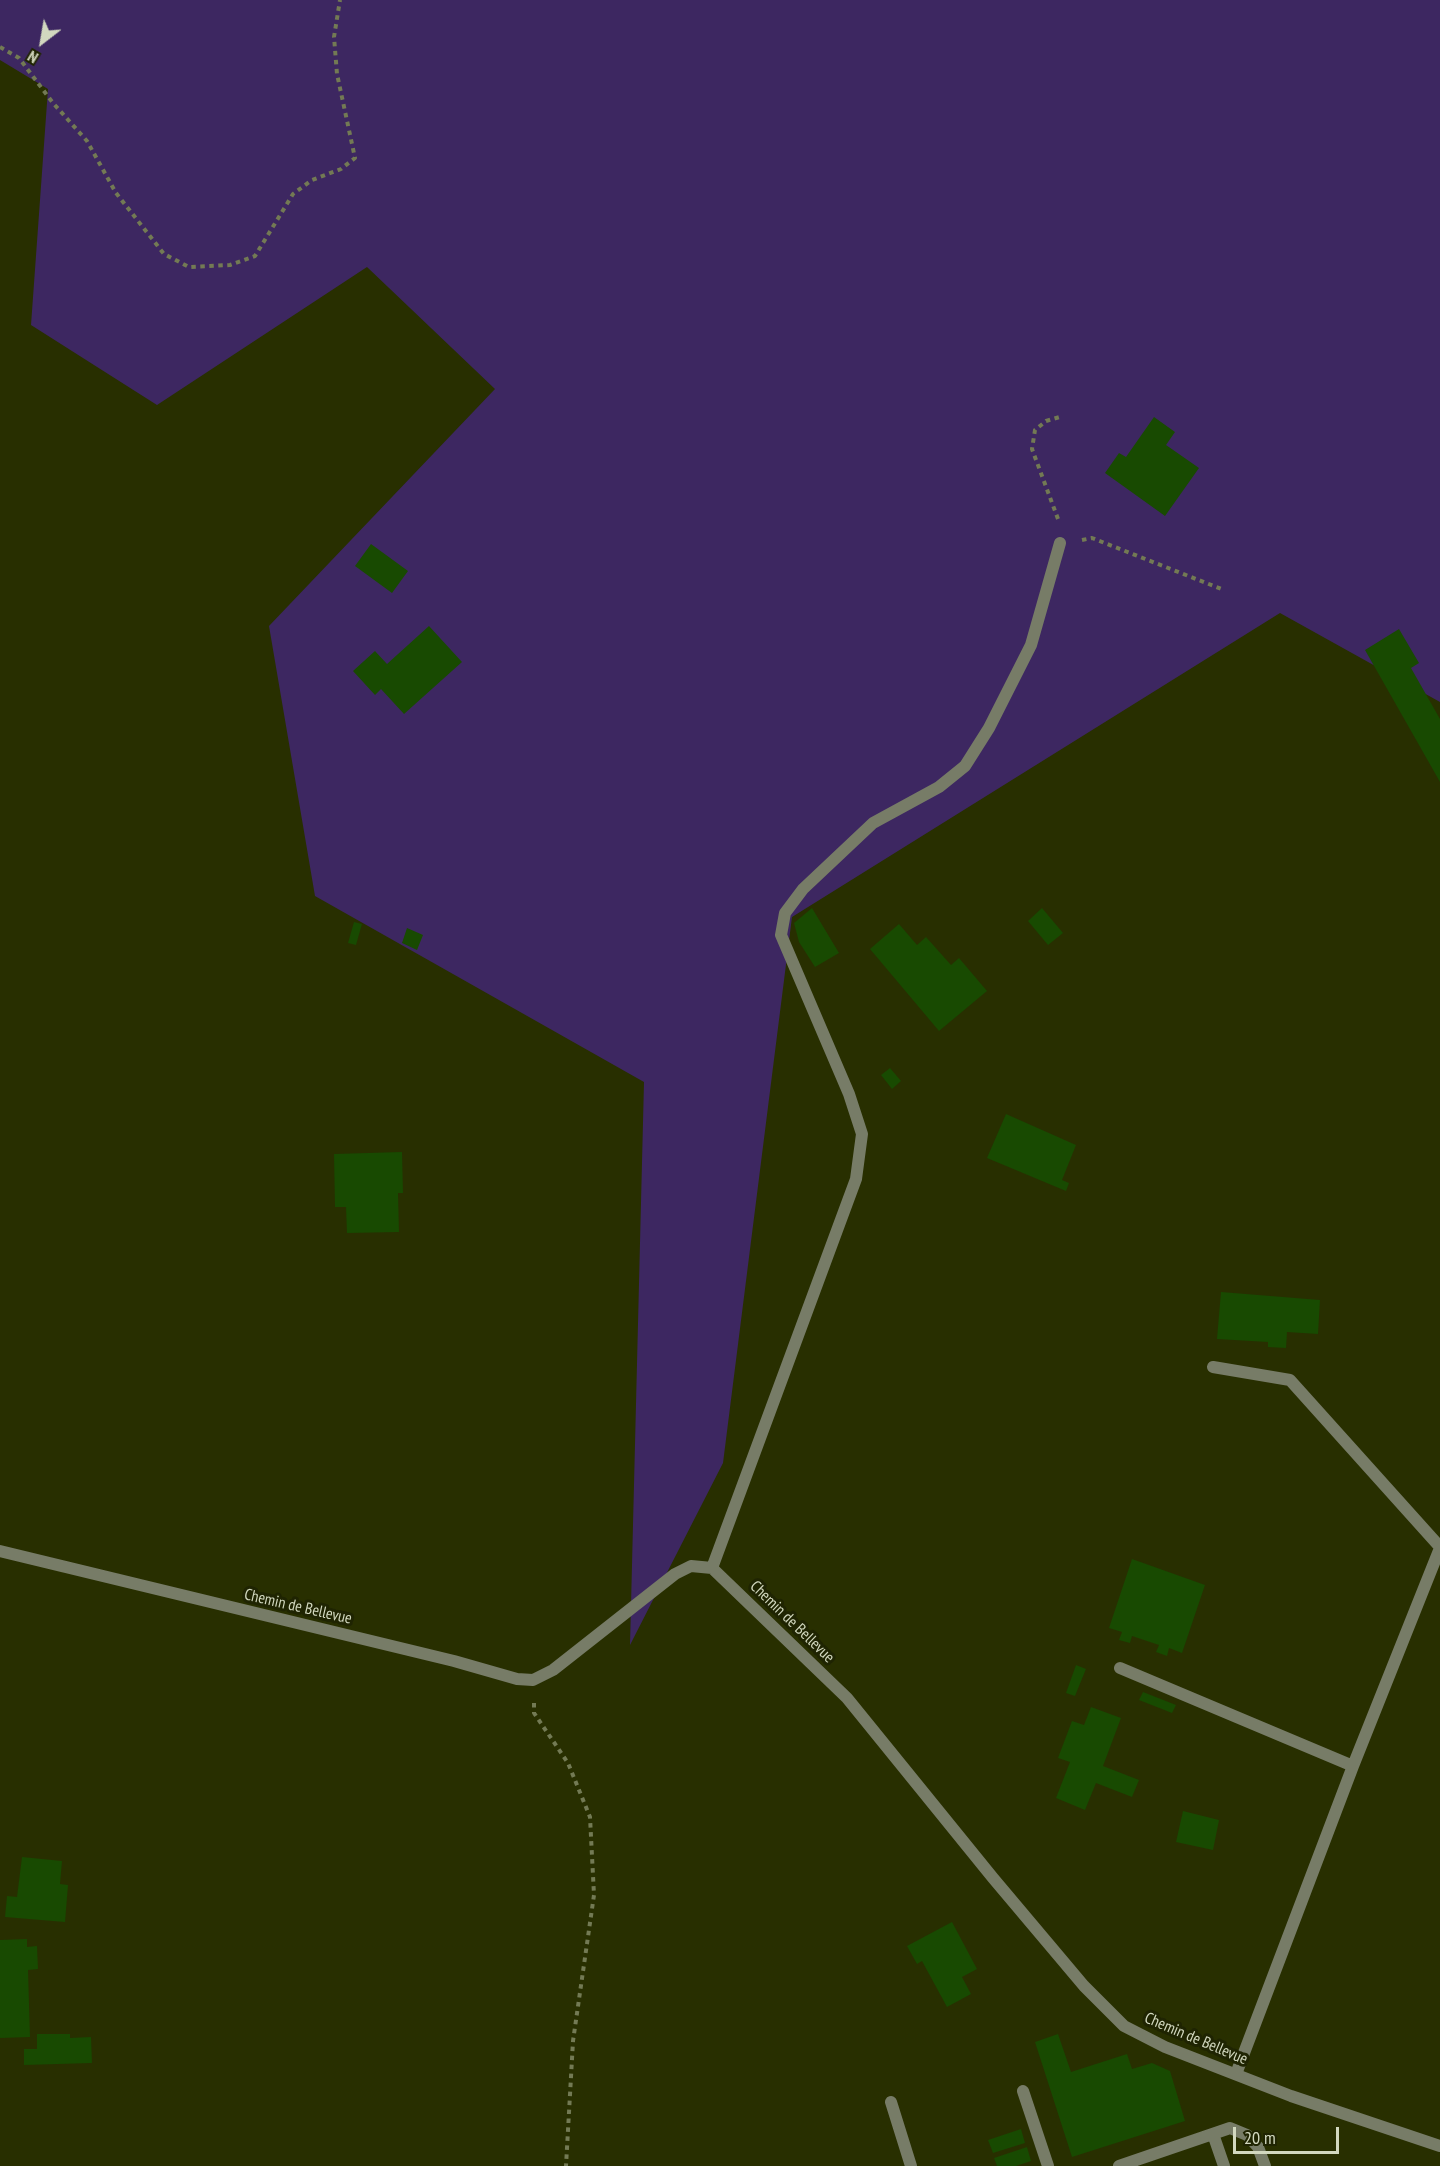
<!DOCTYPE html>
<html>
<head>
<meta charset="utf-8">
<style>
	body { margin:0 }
	#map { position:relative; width:1440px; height:2166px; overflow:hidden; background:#282f00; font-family:"PT Sans Narrow",sans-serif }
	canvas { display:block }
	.north { position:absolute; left:12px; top:12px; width:60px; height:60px; -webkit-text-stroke:4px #1f2402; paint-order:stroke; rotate:211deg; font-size:16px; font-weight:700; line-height:24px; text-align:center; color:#d2d8bf }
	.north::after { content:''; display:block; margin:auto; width:21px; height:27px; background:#d2d8bf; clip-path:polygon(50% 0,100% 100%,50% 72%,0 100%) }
	.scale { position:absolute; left:1233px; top:2127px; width:106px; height:27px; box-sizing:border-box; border:3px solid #d2d8bf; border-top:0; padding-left:8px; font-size:18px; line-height:21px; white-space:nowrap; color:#d2d8bf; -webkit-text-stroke:4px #1f2402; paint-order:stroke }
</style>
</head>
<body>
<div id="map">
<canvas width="1440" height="2166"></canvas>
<div class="north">N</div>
<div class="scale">20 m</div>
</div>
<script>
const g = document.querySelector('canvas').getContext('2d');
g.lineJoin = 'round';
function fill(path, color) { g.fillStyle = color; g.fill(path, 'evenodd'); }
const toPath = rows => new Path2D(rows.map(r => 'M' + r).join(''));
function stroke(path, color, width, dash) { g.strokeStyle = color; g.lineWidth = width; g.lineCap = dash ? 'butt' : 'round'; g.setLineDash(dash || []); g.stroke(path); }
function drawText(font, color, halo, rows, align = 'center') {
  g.font = font + ' "PT Sans Narrow",sans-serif'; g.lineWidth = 6; g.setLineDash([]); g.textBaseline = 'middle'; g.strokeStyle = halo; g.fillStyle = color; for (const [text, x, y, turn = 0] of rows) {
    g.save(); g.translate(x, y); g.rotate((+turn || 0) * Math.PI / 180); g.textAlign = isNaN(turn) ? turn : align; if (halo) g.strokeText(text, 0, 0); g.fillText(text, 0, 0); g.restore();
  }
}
fill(toPath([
	[0,0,1440,0,1440,702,1280,613,792,917,723,1463,630,1645,644,1082,315,896,269,626,495,389,367,267,157,405,31,325,48,89,0,60]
]), '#3d2761');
fill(toPath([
	[1154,417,1175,432,1166,445,1199,468,1165,516,1105,473,1119,453,1126,457],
	[371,544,408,571,392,593,355,566],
	[429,626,462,662,404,714,381,689,375,695,353,671,375,651,387,664],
	[1399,629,1419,663,1411,668,1440,719,1440,782,1365,650],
	[812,908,839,953,815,967,799,942,794,923],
	[1042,908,1063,933,1048,945,1028,921],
	[354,922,362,924,356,945,348,943],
	[899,924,917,945,926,937,951,965,959,958,987,991,939,1031,870,949],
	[407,928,423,935,417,950,402,943],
	[890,1068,901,1081,892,1089,881,1075],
	[1006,1114,1076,1145,1062,1180,1069,1183,1066,1191,987,1158],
	[402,1152,403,1193,398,1193,399,1232,347,1233,346,1207,335,1207,334,1154],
	[1221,1292,1320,1300,1318,1334,1287,1332,1286,1348,1268,1347,1268,1342,1217,1339],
	[1132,1559,1205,1585,1182,1653,1169,1648,1167,1656,1156,1652,1159,1645,1132,1636,1130,1643,1119,1640,1122,1632,1109,1628],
	[1076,1665,1086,1669,1075,1696,1066,1693],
	[1143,1692,1176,1705,1172,1713,1139,1700],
	[1091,1707,1121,1718,1103,1766,1139,1780,1132,1797,1096,1783,1085,1810,1056,1798,1070,1762,1058,1758,1072,1721,1084,1725],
	[1183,1811,1219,1820,1213,1850,1176,1842],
	[22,1857,62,1861,60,1884,68,1885,65,1922,5,1917,7,1896,17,1897],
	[952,1922,977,1969,962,1977,971,1994,947,2007,922,1961,917,1964,907,1946],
	[27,1939,27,1947,37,1946,38,1969,28,1970,30,2037,0,2038,0,1940],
	[37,2034,70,2034,70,2038,91,2037,92,2063,24,2065,24,2049,37,2049],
	[1058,2034,1071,2072,1127,2054,1132,2069,1152,2063,1170,2071,1185,2121,1072,2157,1035,2042],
	[1021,2129,1025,2143,993,2153,988,2140],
	[1027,2147,1031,2161,1016,2166,997,2166,994,2158]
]), '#184a01');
stroke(toPath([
	[0,47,19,58,53,103,87,141,116,193,164,254,189,267,230,265,255,256,293,194,312,180,341,169,355,158,337,74,334,37,340,0],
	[1058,519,1032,449,1035,430,1046,421,1063,416],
	[1082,540,1092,538,1224,590],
	[534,1703,534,1713,568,1763,590,1817,594,1895,573,2041,566,2166]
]), '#737a54', 4, [4.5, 4.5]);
stroke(toPath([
	[1213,1367,1290,1380,1440,1547],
	[1120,1668,1353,1766],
	[1236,2074,1353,1766,1440,1548],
	[1023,2091,1048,2166],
	[891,2102,911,2166],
	[1213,2134,1224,2166],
	[1119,2166,1230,2128,1247,2135,1258,2147,1265,2166]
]), '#777c67', 12);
stroke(toPath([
	[0,1551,454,1661,517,1679,533,1680,553,1670,675,1574,691,1566,712,1568,847,1698,993,1878,1084,1986,1124,2026,1165,2047,1291,2096,1440,2146],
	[712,1568,856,1179,862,1134,849,1094,781,935,785,913,803,889,873,823,939,787,965,766,989,728,1031,645,1060,543]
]), '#777c67', 12);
drawText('16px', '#d2d8bf', '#1f2402', [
	["Chemin de Bellevue",298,1607,13],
	["Chemin de Bellevue",792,1622,44],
	["Chemin de Bellevue",1196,2039,23]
]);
</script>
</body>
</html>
